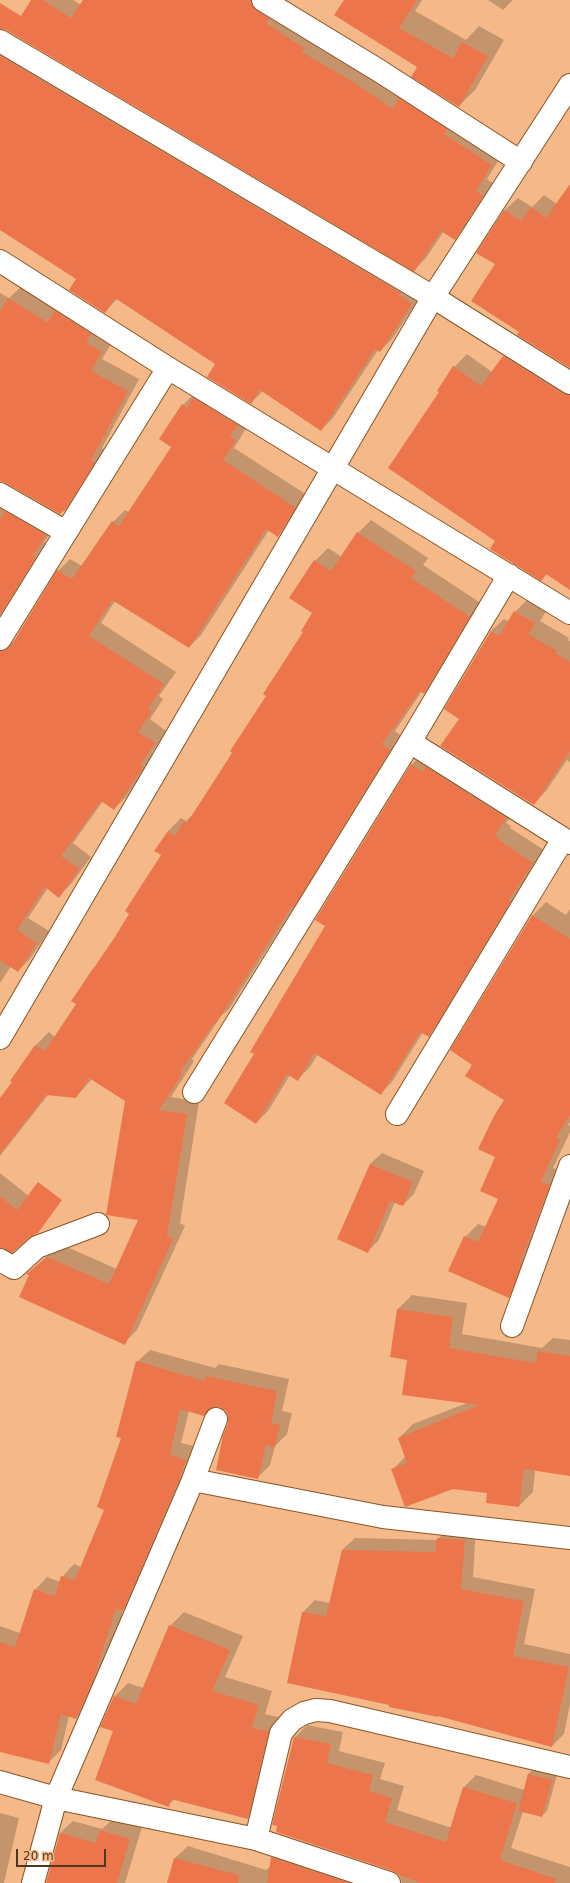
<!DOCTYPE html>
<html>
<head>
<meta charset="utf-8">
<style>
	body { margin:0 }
	#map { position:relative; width:570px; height:1883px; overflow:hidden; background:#f5b989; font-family:"DejaVu Sans",sans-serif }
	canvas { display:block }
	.scale { position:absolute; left:16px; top:1849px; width:90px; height:18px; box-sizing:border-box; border:2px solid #4f3623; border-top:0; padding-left:5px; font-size:12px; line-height:14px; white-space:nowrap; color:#4f3623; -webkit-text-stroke:3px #f5b989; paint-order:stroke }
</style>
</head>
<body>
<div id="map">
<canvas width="570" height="1883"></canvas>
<div class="scale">20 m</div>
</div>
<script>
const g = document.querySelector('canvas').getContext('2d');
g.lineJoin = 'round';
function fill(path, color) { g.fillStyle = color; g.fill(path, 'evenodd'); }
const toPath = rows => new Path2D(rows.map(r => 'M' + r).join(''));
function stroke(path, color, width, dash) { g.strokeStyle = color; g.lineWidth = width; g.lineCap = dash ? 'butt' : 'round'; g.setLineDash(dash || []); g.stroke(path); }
fill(toPath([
	[32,0,73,0,81,5,85,0,272,0,503,153,487,179,494,184,467,227,455,238,444,231,426,258,414,270],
	[345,0,422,0,415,11,466,40,479,26,504,40,475,90,459,106],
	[488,0,513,0,503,10],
	[0,50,424,291,392,339,380,351,378,350,333,418,321,430,263,391,251,403,217,364,117,299,105,312,78,278,0,228],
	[570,186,570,367,520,332,496,264,478,253,505,210,518,198,532,207,544,195,557,204],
	[21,287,114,339,102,359,139,379,102,448,106,450,76,499,64,511,6,482,0,481,0,293,9,298],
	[516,343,570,377,570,588,547,574,541,580,496,540,441,392,454,367,467,354,492,372,504,356],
	[195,393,247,427,234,448,307,495,290,523,278,535,269,530,201,635,189,647,115,601,101,623,176,672,159,696,163,699,150,719,166,731,152,753,154,755,126,797,114,809,103,801,73,843,91,857,71,884,59,896,48,888,28,918,49,931,30,959,18,971,11,966,0,983,0,690,2,651,16,639,58,571,70,559,82,566,113,522,125,510,129,512,172,447,183,405],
	[0,484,58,523,44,542,48,544,0,624],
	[371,520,428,558,423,565,482,604,437,680,424,693,422,691,395,731,403,737,229,1009,222,1015,192,1059,194,1061,171,1097,199,1102,180,1223,185,1226,137,1330,124,1343,33,1269,60,1244,117,1269,139,1219,126,1100,92,1079,76,1097,48,1095,0,1156,0,1099,14,1082,11,1081,36,1045,49,1032,55,1037,77,1004,72,1001,91,971,100,962,131,914,162,855,168,831,181,818,186,821,196,811,268,696,314,613,315,561,328,548,342,557,358,533],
	[528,599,547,610,540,621,569,638,568,640,570,641,570,762,567,760,546,791,534,804,460,719,491,631,504,619,509,622,515,612],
	[424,753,518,806,506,823,511,826,510,828,544,850,520,888,522,889,441,1023,429,1035,423,1032,392,1082,381,1093,318,1054,310,1067,298,1079,290,1075,268,1111,256,1123,255,1054,327,926,316,919,412,764],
	[546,902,566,915,570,909,570,1122,568,1125,570,1126,570,1132,553,1168,562,1172,521,1284,508,1297,465,1237,478,1224,486,1227,499,1199,497,1157,505,1100,474,1064,452,1050,533,915],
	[382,1153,424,1171,414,1194,403,1205,395,1202,379,1240,367,1252,338,1239,370,1164],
	[0,1173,30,1197,0,1249],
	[412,1295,467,1303,462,1334,542,1348,553,1338,570,1340,570,1475,535,1470,533,1492,519,1506,488,1492,392,1470,406,1456,399,1438,413,1424,467,1403,408,1359,398,1309],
	[150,1350,215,1368,219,1364,289,1379,282,1411,292,1413,287,1434,275,1446,270,1465,258,1477,229,1423,229,1416,226,1410,220,1406,212,1407,203,1415,189,1411,181,1443,198,1447,135,1597,124,1609,103,1671,88,1706,76,1718,69,1716,61,1750,49,1762,0,1751,0,1626,20,1633,35,1590,47,1577,60,1582,62,1577,74,1564,81,1567,105,1509,123,1438,137,1362],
	[450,1526,476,1528,473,1577,535,1589,524,1644,570,1654,570,1704,564,1734,552,1746,438,1715,288,1682,303,1612,315,1600,330,1603,342,1550,355,1538,437,1540],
	[184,1612,243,1636,225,1677,272,1691,265,1714,282,1718,262,1804,248,1818,175,1799,168,1805,115,1731,114,1697,128,1683,144,1688,170,1626],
	[307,1725,343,1732,339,1751,385,1763,380,1779,404,1786,397,1810,452,1828,464,1787,476,1775,524,1790,528,1774,534,1769,557,1775,547,1811,542,1816,523,1812,511,1848,570,1867,570,1883,402,1883,399,1874,295,1737],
	[0,1813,19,1818,4,1883,0,1883],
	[113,1819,142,1827,125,1883,47,1883,60,1833,73,1821,102,1829],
	[188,1846,266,1870,271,1866,272,1858,284,1846,398,1883,168,1883,175,1858]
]), '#0003');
fill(toPath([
	[31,0,43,0,71,18,83,0,251,0,252,6,256,10,269,18,266,23,304,48,302,52,353,82,393,109,399,98,447,129,444,134,492,165,476,191,483,196,455,240,441,231,414,272,6,30,0,29,0,3,21,16],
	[344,0,417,0,399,28,453,58,462,42,488,56,459,107,411,77,417,67,334,15],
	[0,56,401,293,399,295,412,304,380,352,375,349,321,431,260,390,251,404,207,377,215,364,115,298,105,313,69,290,76,279,0,230],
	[570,184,570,368,517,335,519,332,471,301,495,264,476,253,504,210,521,221,531,207,546,218],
	[8,298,47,322,55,311,91,334,86,342,102,352,91,371,128,391,91,460,95,463,64,512,63,511,60,514,6,483,0,481,0,311],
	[503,356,563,394,570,395,570,590,546,574,541,581,490,549,495,541,388,468,439,392,437,391,453,366,481,386],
	[193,398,238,425,230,436,236,440,223,460,296,508,278,537,266,529,189,648,112,600,89,636,164,684,148,709,152,711,138,732,155,743,140,765,143,767,114,810,101,801,61,856,79,869,59,898,45,887,17,930,37,943,18,972,0,960,0,651,6,650,11,646,57,570,72,579,112,521,119,526,171,447,159,439,182,404,187,408],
	[5,511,46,535,33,555,36,557,0,615,0,520],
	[357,532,416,571,411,578,470,617,424,694,420,691,382,744,390,750,294,907,292,906,216,1023,215,1022,180,1072,182,1074,159,1110,187,1114,167,1236,173,1239,125,1345,19,1297,29,1275,26,1274,47,1257,109,1284,138,1220,106,1215,125,1101,89,1078,76,1098,46,1095,0,1154,0,1098,12,1082,10,1081,35,1045,45,1051,76,1004,71,1001,115,937,129,914,125,911,161,855,154,851,168,831,175,836,184,821,187,823,232,753,230,751,266,696,263,694,303,632,301,631,312,613,289,598,314,560,331,571],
	[514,611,535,623,528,634,557,651,555,653,570,662,570,751,534,805,440,746,459,719,444,709,491,631,499,636],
	[411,764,422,771,426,767,506,818,495,835,500,839,499,840,533,863,509,900,511,901,429,1037,420,1032,381,1095,314,1053,298,1081,287,1074,256,1124,224,1103,254,1054,250,1052,325,926,315,920],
	[532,915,570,939,570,1115,556,1138,560,1140,541,1181,550,1185,520,1262,522,1263,509,1298,448,1271,464,1236,478,1242,498,1199,480,1191,495,1157,478,1149,494,1116,504,1100,465,1076,472,1065,450,1050],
	[370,1164,413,1182,403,1206,390,1201,368,1253,337,1239],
	[38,1182,62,1200,38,1233,29,1238,12,1253,0,1248,0,1196,17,1210],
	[397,1309,453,1317,449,1348,536,1363,538,1351,570,1356,570,1476,524,1469,519,1507,486,1503,487,1493,453,1489,405,1507,391,1469,407,1463,398,1438,479,1405,402,1395,407,1360,390,1357],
	[136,1361,205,1381,206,1376,277,1391,271,1423,280,1425,275,1447,266,1445,258,1479,216,1470,223,1435,228,1423,228,1417,226,1411,220,1407,214,1407,208,1410,204,1416,180,1409,170,1455,186,1460,177,1485,123,1611,116,1608,92,1684,76,1719,61,1714,49,1764,0,1752,0,1642,15,1647,34,1589,55,1596,61,1576,75,1580,104,1510,97,1507,121,1438,116,1437],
	[437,1538,465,1540,461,1589,524,1601,513,1656,569,1667,552,1747,438,1716,438,1717,389,1707,389,1705,287,1683,302,1612,326,1616,342,1550,435,1552],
	[169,1625,230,1650,212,1691,259,1705,252,1728,269,1731,248,1819,171,1799,169,1807,95,1780,113,1731,100,1727,114,1696,136,1704],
	[294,1737,331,1744,327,1763,373,1775,369,1791,392,1798,385,1822,446,1842,463,1787,517,1803,500,1860,556,1879,555,1883,421,1883,399,1875,393,1871,276,1832,277,1826,272,1825],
	[528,1774,552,1780,542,1817,518,1811],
	[100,1830,130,1839,117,1883,46,1883,60,1833,96,1843],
	[271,1857,349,1883,267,1883],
	[174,1858,239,1875,238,1883,167,1883]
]), '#ed754c');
const minor = toPath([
	[263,0,378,70,521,162],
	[0,41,433,297,570,383],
	[0,261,168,368,570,613],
	[0,494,66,532],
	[0,639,168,368],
	[410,742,570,843],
	[0,1038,433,297,570,85],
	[194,1092,410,742,509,575],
	[397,1114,563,839],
	[0,1260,14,1268,37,1247,98,1224],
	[512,1326,570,1166],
	[193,1480,383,1517,570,1538],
	[0,1782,56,1798,256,1839,389,1883],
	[256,1839,281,1733,292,1720,304,1713,316,1710,330,1711,570,1767],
	[33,1883,56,1798,193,1480,216,1419]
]);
stroke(minor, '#895424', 24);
stroke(minor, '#fff', 22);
</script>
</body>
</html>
